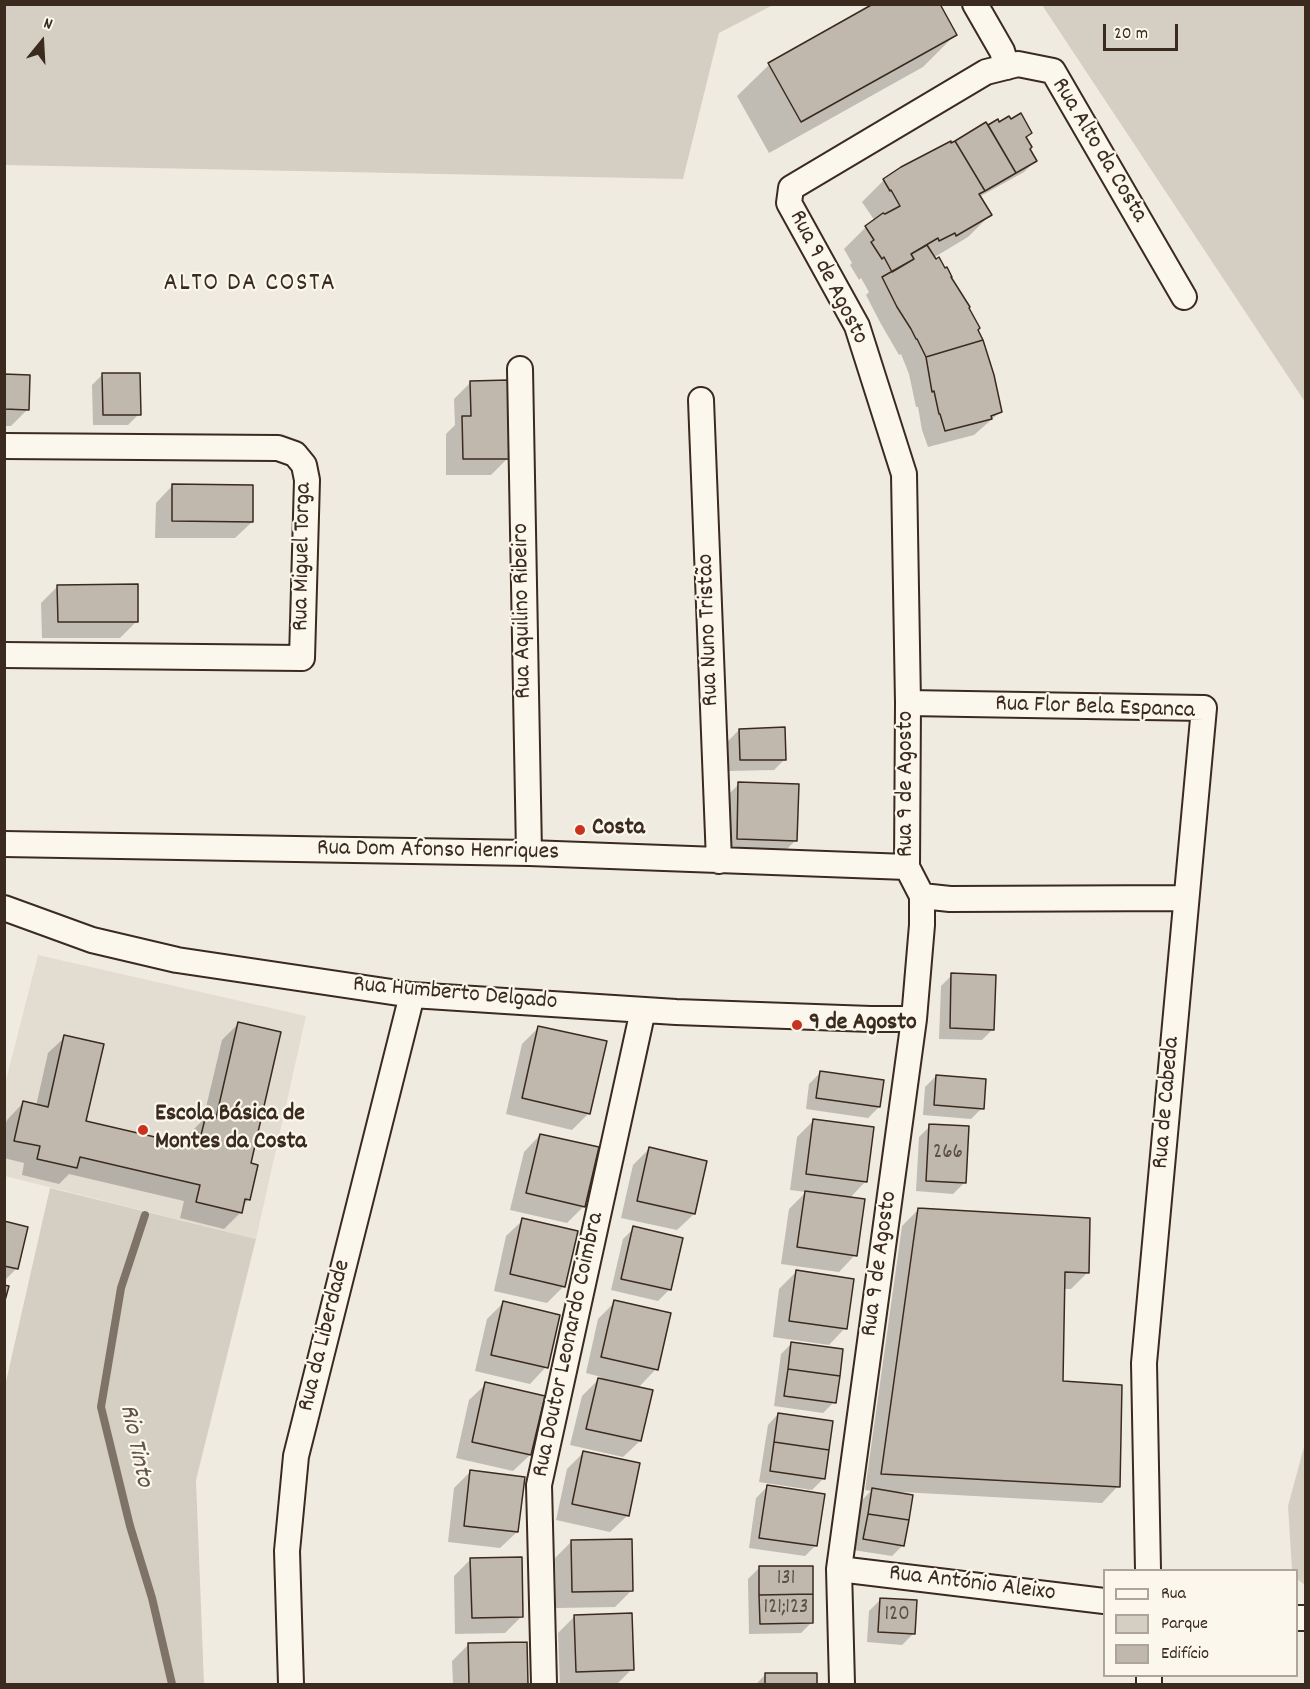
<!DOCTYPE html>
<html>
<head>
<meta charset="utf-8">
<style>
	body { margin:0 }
	#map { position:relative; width:1310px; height:1689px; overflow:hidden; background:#f0ebe0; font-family:Dekko,sans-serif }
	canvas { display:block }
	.frame { position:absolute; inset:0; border:6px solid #3b2a1e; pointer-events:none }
	.legend { position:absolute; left:1103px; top:1569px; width:195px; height:108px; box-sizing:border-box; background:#fbf7ec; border:2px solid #aea59a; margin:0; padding:8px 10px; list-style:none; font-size:18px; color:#3b2a1e }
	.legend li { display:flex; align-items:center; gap:12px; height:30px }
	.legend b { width:30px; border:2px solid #aea59a }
	.north { position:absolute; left:12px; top:12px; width:60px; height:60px; -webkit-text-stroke:4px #fbf7ec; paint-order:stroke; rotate:18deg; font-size:16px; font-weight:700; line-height:24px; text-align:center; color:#3b2a1e }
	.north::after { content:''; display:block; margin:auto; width:21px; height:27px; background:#3b2a1e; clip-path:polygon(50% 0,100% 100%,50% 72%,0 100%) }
	.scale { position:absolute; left:1103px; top:24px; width:75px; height:27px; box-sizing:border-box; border:3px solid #3b2a1e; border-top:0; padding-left:8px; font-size:18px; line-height:21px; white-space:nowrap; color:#3b2a1e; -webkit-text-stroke:4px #fbf7ec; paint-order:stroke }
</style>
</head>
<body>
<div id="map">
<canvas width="1310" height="1689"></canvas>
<div class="frame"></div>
<ul class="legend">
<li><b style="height:8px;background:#fbf7ec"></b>Rua</li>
<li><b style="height:16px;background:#d5cec3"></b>Parque</li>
<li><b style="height:16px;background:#c0b8ad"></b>Edifício</li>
</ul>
<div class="north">N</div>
<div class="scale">20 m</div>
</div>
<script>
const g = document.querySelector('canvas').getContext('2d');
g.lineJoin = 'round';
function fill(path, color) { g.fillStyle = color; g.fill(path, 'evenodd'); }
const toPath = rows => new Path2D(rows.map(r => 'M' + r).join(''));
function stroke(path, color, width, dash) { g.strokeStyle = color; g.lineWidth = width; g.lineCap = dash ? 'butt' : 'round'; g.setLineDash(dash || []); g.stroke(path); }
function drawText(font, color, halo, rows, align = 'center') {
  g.font = font + ' Dekko,sans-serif'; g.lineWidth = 4.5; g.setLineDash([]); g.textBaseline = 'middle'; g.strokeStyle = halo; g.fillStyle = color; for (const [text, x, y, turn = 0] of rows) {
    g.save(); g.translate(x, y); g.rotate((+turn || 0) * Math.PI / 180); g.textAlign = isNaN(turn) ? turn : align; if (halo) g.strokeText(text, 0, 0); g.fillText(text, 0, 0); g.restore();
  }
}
fill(toPath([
	[38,955,306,1016,256,1239,5,1176,5,1084]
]), '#e2dcd1');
fill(toPath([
	[5,4,773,4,773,5,719,33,683,179,5,165],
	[1042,5,1305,5,1305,402],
	[50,1188,256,1239,196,1480,204,1684,5,1684,5,1386],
	[1305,1446,1306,1446,1305,1585,1297,1579,1296,1570,1292,1570,1288,1506,1304,1447]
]), '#d5cec3');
fill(toPath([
	[877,4,955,35,923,67,769,153,737,96,769,65],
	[997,121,998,124,1030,133,1025,138,1028,149,1035,161,1024,172,979,197,990,215,968,237,933,258,976,329,1000,412,974,435,928,447,922,430,918,407,916,407,909,374,901,354,899,355,881,324,866,295,869,292,861,278,859,280,850,265,852,263,844,249,866,227,875,221,862,202,884,180],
	[103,374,139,414,128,425,93,425,92,385],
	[4,376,28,409,11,426,4,426],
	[471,382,508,458,491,475,446,475,446,434,455,425,454,399],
	[172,486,252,522,235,538,155,538,156,503],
	[58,586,137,621,120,638,42,638,41,603],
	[739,730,785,759,774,770,729,771,728,741],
	[739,784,796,840,779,857,721,855,722,801],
	[952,975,993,1029,982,1040,939,1039,941,986],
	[239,1023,249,1164,249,1199,243,1205,241,1212,224,1229,180,1218,184,1201,69,1174,59,1184,22,1175,24,1163,4,1158,4,1129,7,1120,23,1103,36,1106,48,1053,65,1037,84,1122,187,1146,189,1134,203,1120,222,1040],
	[539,1027,589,1113,572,1130,506,1114,522,1044],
	[820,1073,879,1107,868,1118,806,1109,809,1084],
	[936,1076,982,1108,971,1119,923,1115,925,1087],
	[814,1120,865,1182,849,1199,855,1255,839,1272,781,1264,789,1209,806,1192,790,1190,797,1137],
	[930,1126,964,1183,953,1194,916,1191,919,1137],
	[540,1135,584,1206,567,1223,510,1210,524,1152],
	[649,1149,694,1214,677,1230,621,1218,633,1165],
	[918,1210,1087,1273,1071,1289,1063,1289,1061,1383,1118,1486,1102,1503,901,1492,903,1545,892,1556,853,1550,861,1501,871,1491,865,1490,902,1226],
	[523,1220,564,1286,547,1303,494,1291,506,1236],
	[4,1223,17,1268,6,1279,4,1279],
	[634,1228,681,1239,669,1290,658,1301,611,1290,623,1239],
	[796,1272,845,1328,829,1345,773,1337,779,1289],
	[615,1302,656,1369,638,1388,651,1391,640,1441,623,1457,570,1445,582,1396,601,1377,586,1373,598,1319],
	[503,1303,546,1367,530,1384,475,1371,487,1319],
	[792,1343,834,1402,823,1413,774,1406,781,1354],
	[486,1384,530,1455,513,1471,456,1458,469,1400],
	[778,1414,831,1422,823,1479,812,1490,759,1482,768,1425],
	[584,1452,638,1464,627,1516,610,1532,556,1520,567,1469],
	[470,1472,517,1532,500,1548,448,1542,454,1488],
	[767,1487,816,1545,805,1556,749,1548,756,1498],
	[572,1541,631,1591,615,1607,556,1608,555,1558],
	[471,1559,522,1616,505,1633,455,1634,454,1576],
	[759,1568,812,1622,801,1633,749,1634,748,1579],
	[880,1600,913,1634,902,1645,867,1642,869,1611],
	[575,1616,632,1669,617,1684,560,1684,558,1633],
	[525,1643,526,1684,453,1684,452,1661,469,1644],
	[815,1674,816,1684,756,1684,765,1675]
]), '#0003');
stroke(toPath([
	[145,1215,121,1288,101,1407,130,1526,152,1598,172,1684]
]), '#7f7367', 8);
const building = toPath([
	[873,4,940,4,957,35,801,122,768,63,873,4],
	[1021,113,1032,133,1026,137,1032,147,1030,149,1037,161,1016,173,988,125,998,119,999,122,1009,116,1011,119,1021,113],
	[986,122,1016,173,985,191,955,141,986,122],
	[951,141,951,143,955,141,985,191,979,194,992,215,956,236,955,233,939,241,938,238,911,254,914,259,892,272,884,257,882,259,871,242,874,240,865,226,883,213,885,214,900,206,891,190,890,191,883,179,901,167,951,141],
	[927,245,936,259,939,257,945,268,947,267,952,277,951,277,970,307,969,308,980,328,978,330,983,340,926,357,917,339,916,339,911,329,897,307,882,277,914,259,911,254,927,245],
	[983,340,994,375,1002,412,991,416,992,419,945,431,940,414,939,414,934,391,932,392,926,357,983,340],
	[102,373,140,373,141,415,103,415,102,373],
	[4,374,30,375,29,410,4,409,4,374],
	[509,380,509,459,463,459,462,416,471,416,470,381,509,380],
	[172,484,253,485,253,522,172,521,172,484],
	[138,584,138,622,58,622,57,585,138,584],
	[785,727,786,760,740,760,739,729,785,727],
	[738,782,799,784,797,841,737,839,738,782],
	[951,973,996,975,994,1030,950,1028,951,973],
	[238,1022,281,1032,251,1163,258,1165,250,1200,245,1199,242,1213,196,1202,200,1185,80,1157,77,1168,37,1159,40,1146,14,1141,23,1101,48,1107,64,1035,104,1044,86,1121,198,1147,206,1115,216,1118,238,1022],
	[538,1026,607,1041,590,1114,522,1098,538,1026],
	[820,1071,884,1080,880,1107,816,1098,820,1071],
	[936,1075,986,1079,984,1109,934,1105,936,1075],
	[813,1119,874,1127,867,1182,806,1174,813,1119],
	[929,1124,969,1126,966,1183,926,1181,929,1124],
	[540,1134,599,1147,585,1207,526,1193,540,1134],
	[649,1147,707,1161,695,1214,637,1201,649,1147],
	[805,1191,865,1199,857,1256,797,1247,805,1191],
	[918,1208,1090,1218,1089,1273,1065,1272,1063,1381,1122,1385,1120,1487,881,1474,918,1208],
	[522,1218,578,1231,565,1287,510,1274,522,1218],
	[4,1221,28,1227,18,1269,4,1266,4,1221],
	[633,1226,683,1238,671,1290,621,1279,633,1226],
	[796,1270,854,1279,847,1329,789,1321,796,1270],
	[4,1285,9,1286,4,1304,4,1285],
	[614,1300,671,1313,658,1370,601,1357,614,1300],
	[503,1301,560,1315,548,1368,491,1355,503,1301],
	[791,1342,843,1349,840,1376,788,1369,791,1342],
	[788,1369,840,1376,836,1403,784,1396,788,1369],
	[598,1378,653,1390,641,1441,586,1429,598,1378],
	[485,1382,545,1396,531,1455,472,1442,485,1382],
	[778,1413,833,1421,829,1450,774,1442,778,1413],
	[774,1442,829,1450,825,1479,770,1471,774,1442],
	[583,1451,640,1463,629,1516,572,1504,583,1451],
	[470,1470,525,1477,518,1532,464,1526,470,1470],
	[767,1485,825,1494,817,1546,759,1538,767,1485],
	[872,1488,913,1495,909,1520,868,1514,872,1488],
	[868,1514,909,1520,904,1546,863,1539,868,1514],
	[632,1539,633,1591,572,1592,571,1540,632,1539],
	[522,1557,523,1617,472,1618,470,1558,522,1557],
	[759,1566,813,1566,813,1594,759,1595,759,1566],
	[813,1594,813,1623,760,1624,759,1595,813,1594],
	[880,1598,917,1600,915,1634,878,1632,880,1598],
	[632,1613,634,1670,576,1672,574,1615,632,1613],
	[527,1642,528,1684,469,1684,468,1643,527,1642],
	[765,1673,817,1673,817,1684,765,1684,765,1673]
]);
fill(building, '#c0b8ad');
stroke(building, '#3b2a1e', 1.5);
const minor = toPath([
	[975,4,1002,51,1007,67],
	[520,369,529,853],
	[701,400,719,861],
	[4,446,278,448,295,454,304,465,307,480,302,658,4,655],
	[908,703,1204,708,1144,1363,1148,1570],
	[4,844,529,853,907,867],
	[922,896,950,899,1186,898],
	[4,908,92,940,177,960,412,995,676,1012,871,1019,914,1019],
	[839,1569,1104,1601],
	[1296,1618,1306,1618],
	[1149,1676,1149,1684],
	[291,1684,287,1551,296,1456,412,995],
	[544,1684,539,1485,643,1010],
	[842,1684,839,1569,914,1019,922,925,922,896,907,867,908,703,904,474,857,326,789,203,791,188,986,72,1018,64,1053,71,1184,297]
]);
stroke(minor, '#3b2a1e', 28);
stroke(minor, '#fbf7ec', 24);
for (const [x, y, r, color] of [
	[580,830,6,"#c8321e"],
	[797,1025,6,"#c8321e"],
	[143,1130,6,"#c8321e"]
]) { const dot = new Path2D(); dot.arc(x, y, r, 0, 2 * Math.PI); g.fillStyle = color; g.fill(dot); stroke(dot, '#fbf7ec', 2); }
drawText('21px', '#5c4e42', null, [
	["266",948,1154],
	["131",786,1580],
	["121;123",786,1609],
	["120",897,1616]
]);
drawText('24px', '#3b2a1e', '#fbf7ec', [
	["Rua Alto da Costa",1098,151,59],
	["Rua 9 de Agosto",827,278,63],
	["Rua Miguel Torga",304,557,-89],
	["Rua Aquilino Ribeiro",524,611,-91],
	["Rua Nuno Tristão",710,630,-92],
	["Rua Flor Bela Espanca",1095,709,2],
	["Rua 9 de Agosto",908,784,-90],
	["Rua Dom Afonso Henriques",438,852,1],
	["Rua Humberto Delgado",455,995,5],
	["Rua de Cabeda",1168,1103,-85],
	["Rua 9 de Agosto",881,1264,-82],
	["Rua da Liberdade",326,1336,-76],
	["Rua Doutor Leonardo Coimbra",570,1345,-78],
	["Rua António Aleixo",972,1585,7]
]);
drawText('bold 24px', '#3b2a1e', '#fbf7ec', [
	["Costa",592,830],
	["9 de Agosto",809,1025],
	["Escola Básica de",155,1116],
	["Montes da Costa",155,1144]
], 'left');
g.letterSpacing = '1.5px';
drawText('26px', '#3b2a1e', '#fbf7ec', [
	["ALTO DA COSTA",250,285]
]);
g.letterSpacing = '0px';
drawText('italic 26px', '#635448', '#fbf7ec', [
	["Rio Tinto",134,1446,78]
]);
</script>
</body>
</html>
